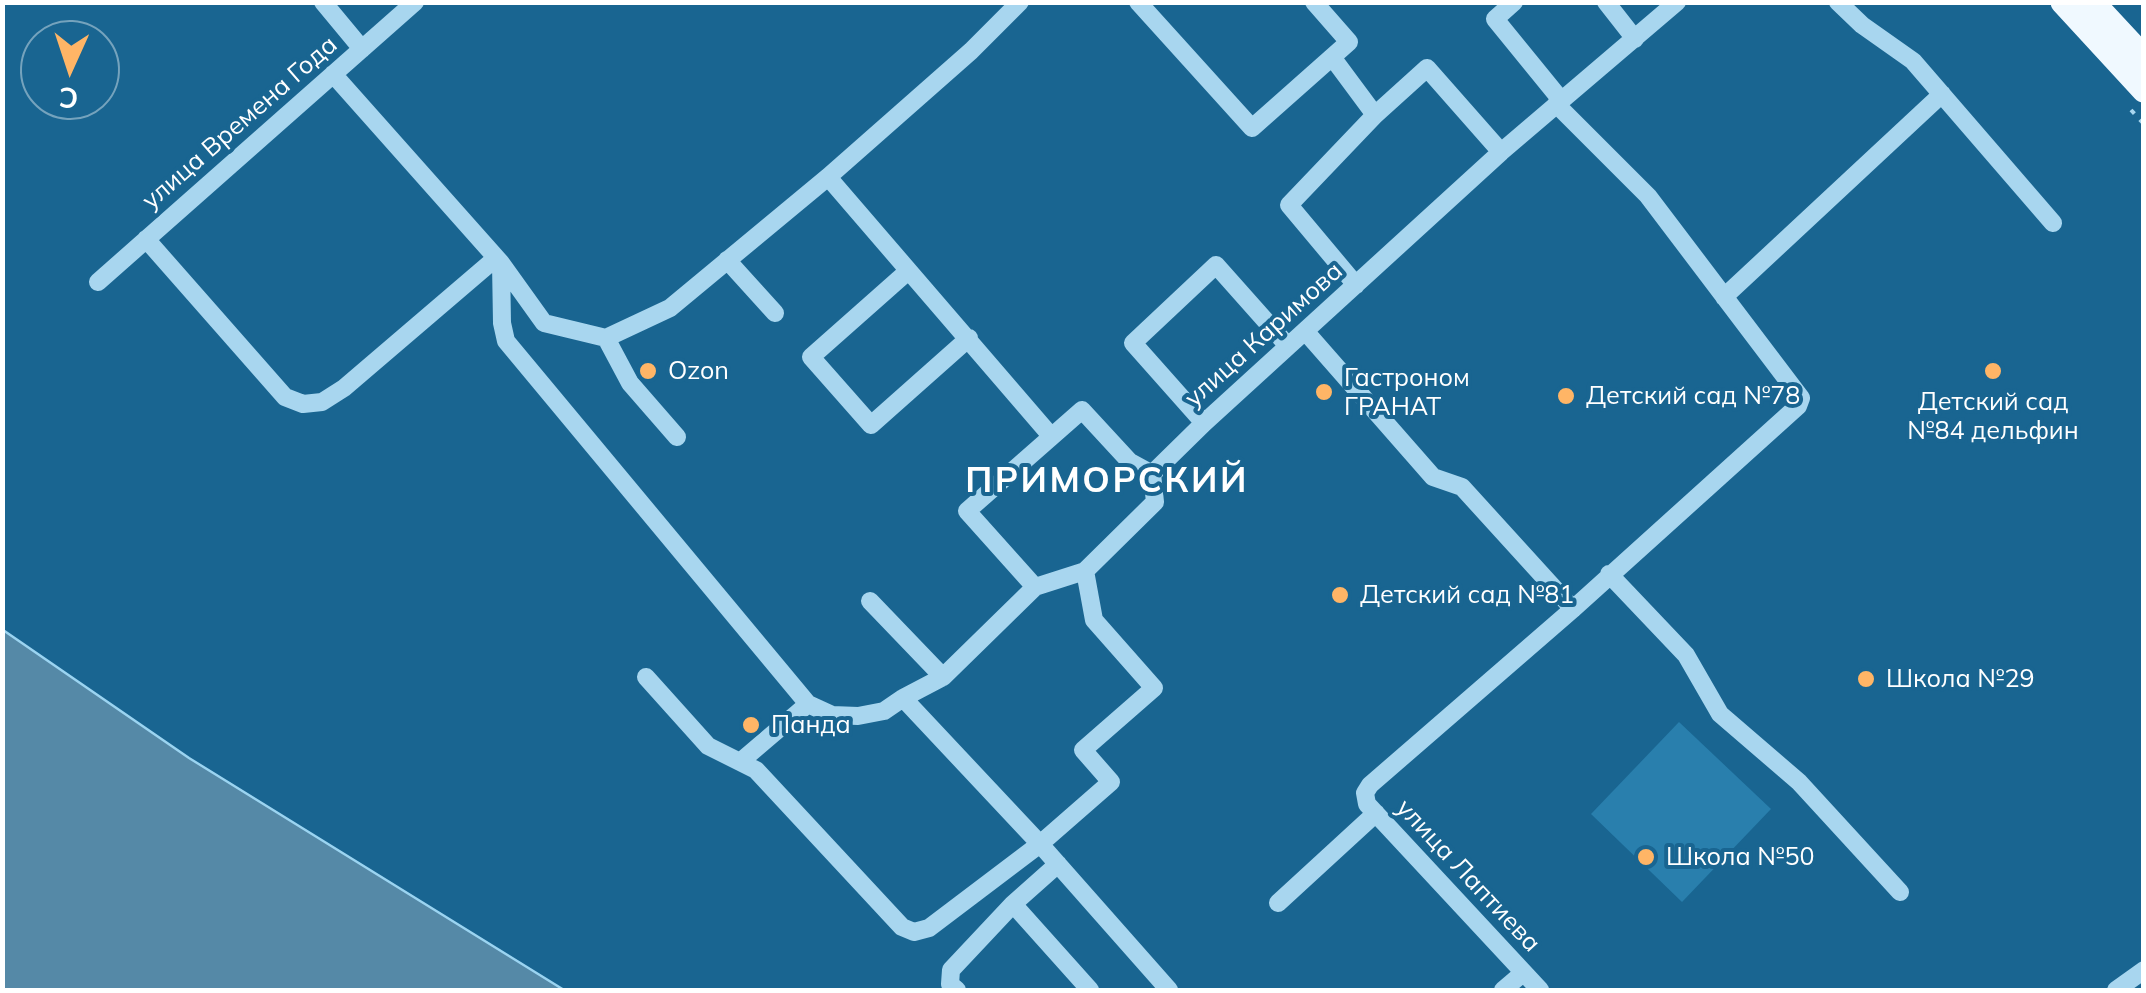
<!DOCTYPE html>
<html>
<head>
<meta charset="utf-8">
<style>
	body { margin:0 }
	#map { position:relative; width:2146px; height:993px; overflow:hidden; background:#196591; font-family:Mulish,sans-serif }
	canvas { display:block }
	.frame { position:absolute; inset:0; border:5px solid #fff; pointer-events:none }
	.north { position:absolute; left:20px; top:20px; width:100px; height:100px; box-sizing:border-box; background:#196591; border:2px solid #75a3bd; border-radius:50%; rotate:183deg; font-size:28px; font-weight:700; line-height:40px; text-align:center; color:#fff }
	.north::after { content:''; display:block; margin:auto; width:35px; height:45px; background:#ffb566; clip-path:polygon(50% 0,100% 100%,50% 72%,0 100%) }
</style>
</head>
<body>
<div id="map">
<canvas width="2146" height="993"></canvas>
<div class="frame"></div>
<div class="north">С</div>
</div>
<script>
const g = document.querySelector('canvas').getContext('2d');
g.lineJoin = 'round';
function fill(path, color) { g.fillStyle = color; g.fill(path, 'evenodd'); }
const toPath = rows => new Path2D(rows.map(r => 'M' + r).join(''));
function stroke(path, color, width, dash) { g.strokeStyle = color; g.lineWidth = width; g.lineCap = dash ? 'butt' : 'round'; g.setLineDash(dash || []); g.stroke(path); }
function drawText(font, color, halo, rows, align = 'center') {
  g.font = font + ' Mulish,sans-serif'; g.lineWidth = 8; g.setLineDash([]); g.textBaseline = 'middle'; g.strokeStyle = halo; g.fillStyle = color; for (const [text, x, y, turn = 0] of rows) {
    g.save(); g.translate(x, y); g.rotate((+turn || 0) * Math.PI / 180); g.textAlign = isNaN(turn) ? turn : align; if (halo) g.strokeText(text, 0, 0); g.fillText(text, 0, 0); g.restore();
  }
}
fill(toPath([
	[1679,722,1771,809,1682,902,1591,814]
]), '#297fad');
const water = toPath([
	[3,630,189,758,564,990,3,990,3,630]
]);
fill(water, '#5589a7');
stroke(water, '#9bd4f1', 2.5);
stroke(toPath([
	[2131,110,2144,124]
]), '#a8d6ef', 4, [5, 8]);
stroke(toPath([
	[323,2,362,49],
	[1138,2,1252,128,1349,42,1314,2],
	[1514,2,1495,19,1561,100],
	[1606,2,1635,39],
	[1838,2,1862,25,1913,61,2053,223],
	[1332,57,1375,115],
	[333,74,501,263,502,323,506,341,808,704,832,715,858,716,884,711,903,698,1040,844,1169,990],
	[828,177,1051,436],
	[146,239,285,397,303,404,322,402,344,388,496,258],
	[727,260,775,313],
	[501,263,544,323,606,338,670,308,828,177,971,51,1020,2],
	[907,272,811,357,871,425,969,338],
	[98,282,415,2],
	[1356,285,1289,205,1375,115,1427,68,1501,152],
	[1724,297,1942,94],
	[1305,331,1433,477,1462,487,1573,609],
	[606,338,630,383,677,437],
	[1204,423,1133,343,1216,265,1288,346],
	[1609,574,1686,655,1720,714,1799,782,1900,892],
	[1035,587,967,511,1082,410,1130,462,1152,474],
	[870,601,943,677],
	[646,677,708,746,756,770,902,927,914,932,929,928,1040,844,1111,782,1083,750,1154,688,1094,620,1085,571],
	[903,698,943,677,1035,587,1085,571,1155,502,1152,474,1204,423,1501,152,1677,2],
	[740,762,808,704],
	[1058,864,1013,904,1090,990],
	[1278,903,1376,813],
	[957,990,950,984,951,970,1013,904],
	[1503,990,1523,973],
	[1540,990,1367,804,1365,793,1370,785,1573,609,1798,406,1801,398,1648,196,1556,104],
	[2116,990,2144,970]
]), '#a8d6ef', 18);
stroke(toPath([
	[2063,2,2144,90],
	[2092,2,2144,58]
]), '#f0f9ff', 25);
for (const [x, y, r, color] of [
	[648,371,10,"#ffb566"],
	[1993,371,10,"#ffb566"],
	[1324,392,10,"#ffb566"],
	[1566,396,10,"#ffb566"],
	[1340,595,10,"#ffb566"],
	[1866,679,10,"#ffb566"],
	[751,725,10,"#ffb566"],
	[1646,857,10,"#ffb566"]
]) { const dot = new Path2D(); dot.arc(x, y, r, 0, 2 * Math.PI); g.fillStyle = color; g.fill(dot); stroke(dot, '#196591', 4); }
drawText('25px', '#fff', '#196591', [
	["улица Времена Года",240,123,-41],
	["улица Каримова",1264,335,-42],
	["улица Лаптиева",1468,876,47]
]);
drawText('25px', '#fff', '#196591', [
	["Ozon",668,371],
	["Гастроном",1344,378],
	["ГРАНАТ",1344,407],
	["Детский сад №78",1586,396],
	["Детский сад",1993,402,"center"],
	["№84 дельфин",1993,431,"center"],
	["Детский сад №81",1360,595],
	["Школа №29",1886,679],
	["Панда",771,725],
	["Школа №50",1666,857]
], 'left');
g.letterSpacing = '2.5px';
drawText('bold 35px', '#fff', '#196591', [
	["ПРИМОРСКИЙ",1107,481]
]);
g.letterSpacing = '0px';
</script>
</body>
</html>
